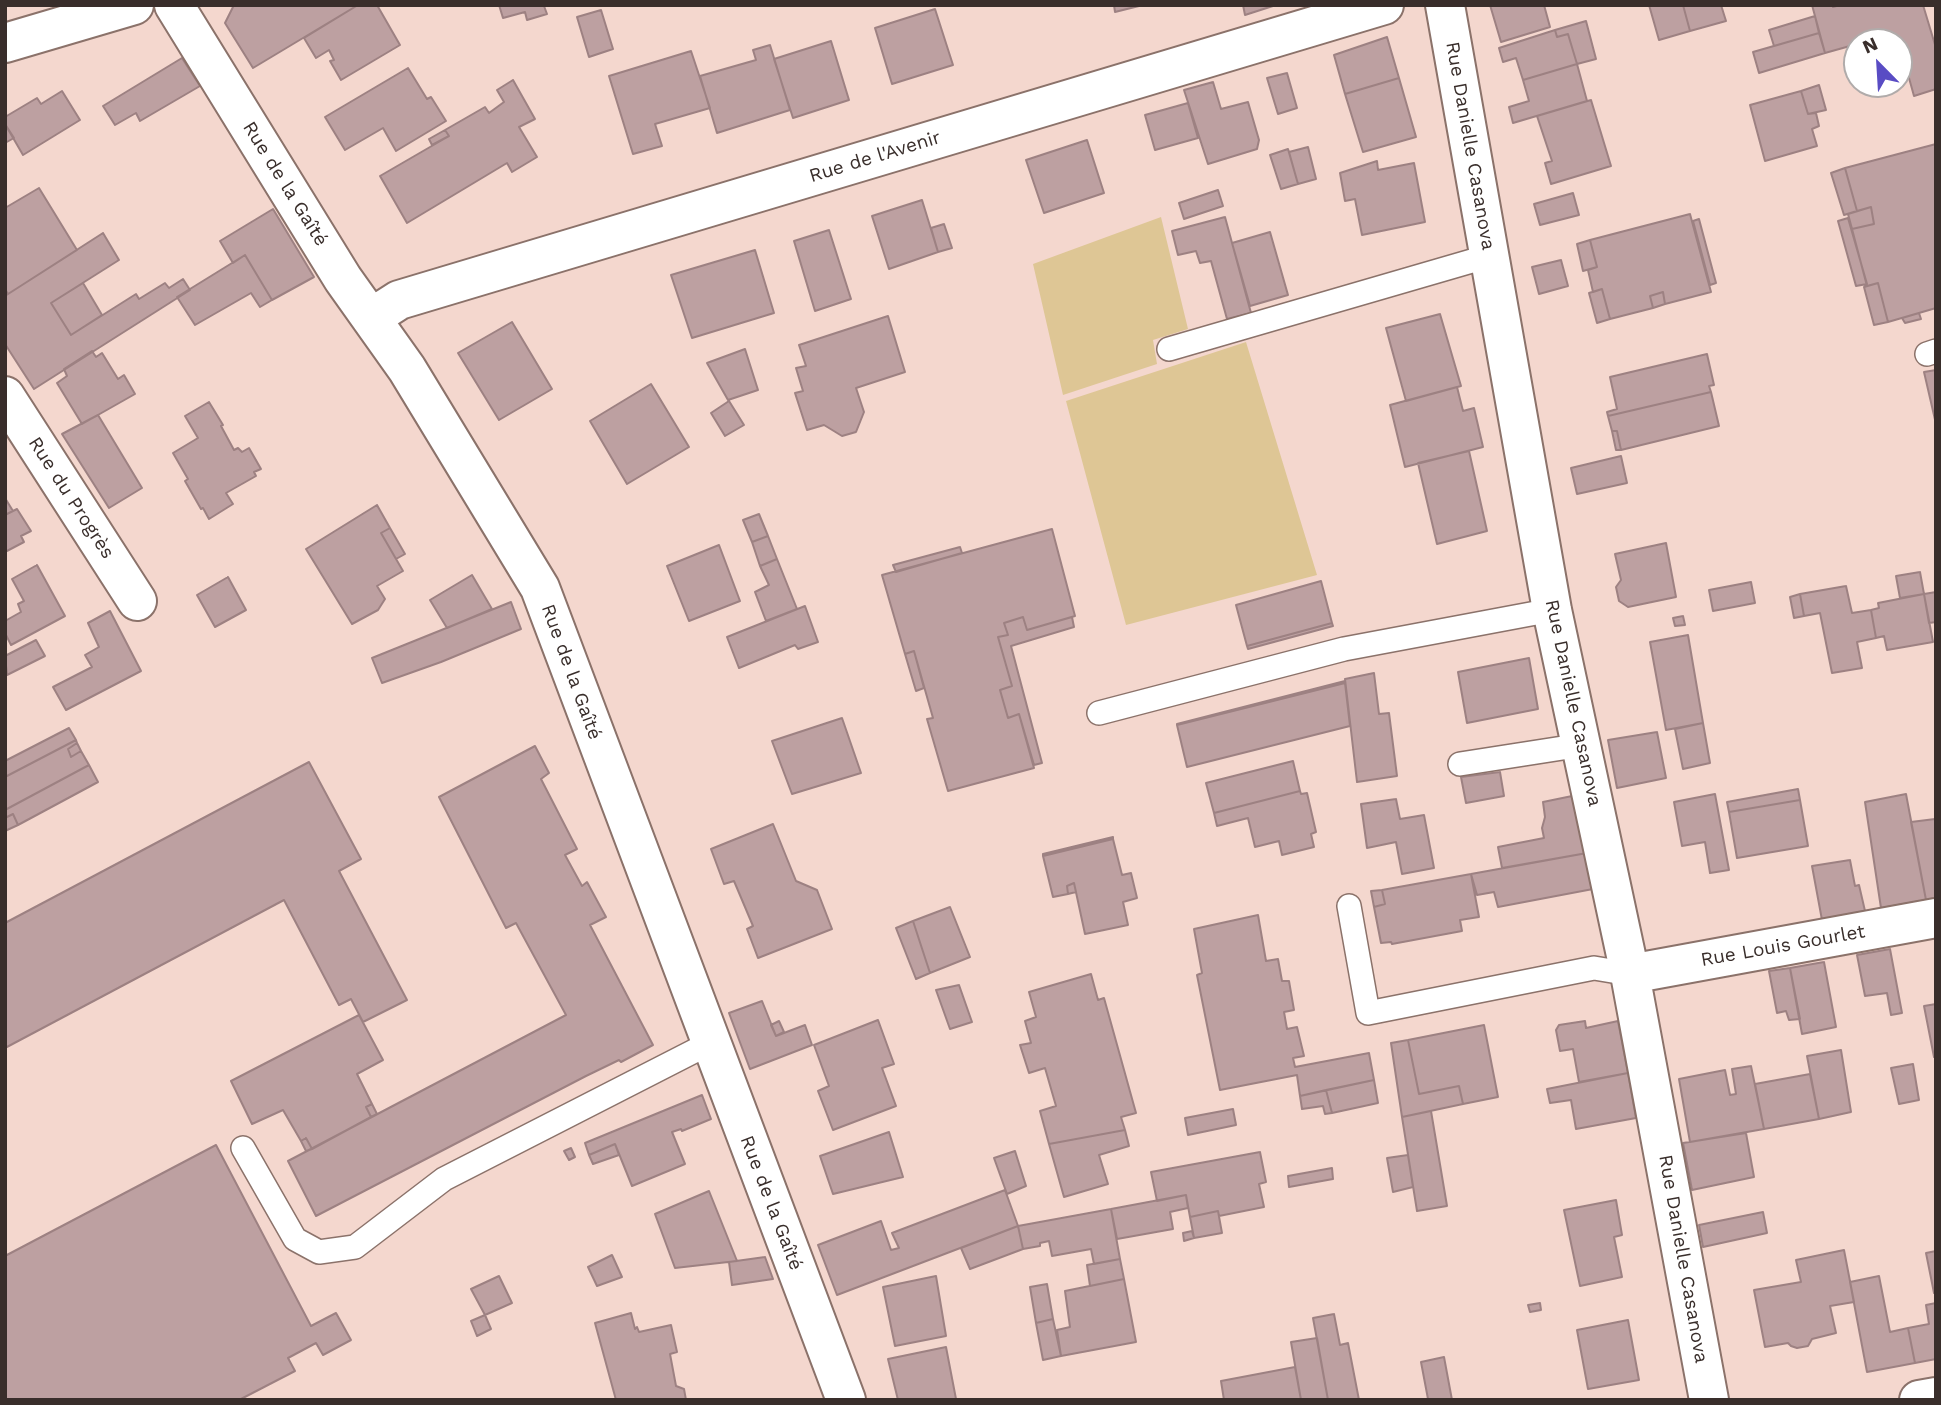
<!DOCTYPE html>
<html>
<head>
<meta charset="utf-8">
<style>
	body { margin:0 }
	#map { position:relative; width:1941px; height:1405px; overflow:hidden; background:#f4d7ce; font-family:"Work Sans",sans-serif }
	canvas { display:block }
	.frame { position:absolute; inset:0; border:7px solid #392e2b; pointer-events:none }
	.north { position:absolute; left:1843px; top:28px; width:70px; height:70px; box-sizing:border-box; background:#fff; border:2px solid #b0abaa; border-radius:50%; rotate:336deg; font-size:19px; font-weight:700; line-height:28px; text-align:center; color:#392e2b }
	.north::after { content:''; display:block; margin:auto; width:24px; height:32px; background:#594cc4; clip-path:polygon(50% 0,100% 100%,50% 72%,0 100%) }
</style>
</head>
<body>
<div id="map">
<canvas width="1941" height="1405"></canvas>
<div class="frame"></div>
<div class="north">N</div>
</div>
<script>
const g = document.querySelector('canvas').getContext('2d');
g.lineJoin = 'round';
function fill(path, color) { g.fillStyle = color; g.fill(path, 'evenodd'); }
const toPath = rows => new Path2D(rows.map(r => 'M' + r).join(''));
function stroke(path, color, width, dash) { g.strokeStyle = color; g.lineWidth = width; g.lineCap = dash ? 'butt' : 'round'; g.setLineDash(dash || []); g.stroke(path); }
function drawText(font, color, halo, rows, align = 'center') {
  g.font = font + ' "Work Sans",sans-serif'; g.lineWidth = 5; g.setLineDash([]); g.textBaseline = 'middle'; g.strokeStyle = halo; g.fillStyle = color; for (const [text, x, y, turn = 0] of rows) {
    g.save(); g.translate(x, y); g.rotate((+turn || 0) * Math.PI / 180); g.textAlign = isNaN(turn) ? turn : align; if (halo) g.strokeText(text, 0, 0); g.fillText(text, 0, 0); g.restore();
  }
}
fill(toPath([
	[1161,217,1188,329,1153,340,1157,364,1063,395,1033,264],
	[1246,342,1317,575,1126,625,1066,401]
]), '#dec695');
const building = toPath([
	[234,5,358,5,253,68,225,23,234,5],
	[358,5,377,5,400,45,341,80,330,61,334,60,329,50,316,58,304,38,358,5],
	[499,5,548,5,544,6,547,14,527,20,525,12,503,18,499,5],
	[1114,5,1143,5,1115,12,1114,5],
	[1243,5,1276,5,1245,15,1243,5],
	[1490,5,1544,5,1550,27,1501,42,1490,5],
	[1649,5,1683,5,1690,31,1659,40,1649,5],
	[1683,5,1721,5,1726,21,1690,31,1683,5],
	[1812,5,1832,5,1833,7,1840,5,1923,5,1936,48,1936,89,1914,96,1899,42,1891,42,1882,37,1825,53,1812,5],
	[935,9,953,65,892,84,875,28,935,9],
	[601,10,613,49,589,57,577,17,601,10],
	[1815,16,1819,33,1774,46,1769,30,1815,16],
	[1586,21,1596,59,1577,64,1568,34,1557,37,1555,30,1586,21],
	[1555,30,1557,37,1568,34,1577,64,1523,80,1516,58,1503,62,1499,48,1555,30],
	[1819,33,1825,53,1759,73,1753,52,1819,33],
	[1387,37,1399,78,1345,94,1334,55,1387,37],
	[831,41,849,100,793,118,774,59,831,41],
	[770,45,790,110,717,133,700,76,756,60,753,50,770,45],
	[691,51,710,108,655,124,662,146,633,154,609,76,691,51],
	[182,58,200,86,140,121,136,113,115,125,103,106,182,58],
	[1577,64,1587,101,1513,123,1509,107,1529,101,1523,80,1577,64],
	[408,68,427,99,431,97,446,121,396,151,383,128,345,150,325,117,408,68],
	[1287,73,1297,108,1278,114,1267,78,1287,73],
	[1399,78,1416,137,1363,152,1345,94,1399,78],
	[513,80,535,119,519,127,537,157,512,172,507,163,407,223,380,176,449,136,445,130,485,107,489,113,504,102,497,90,513,80],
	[1213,82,1221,109,1248,102,1259,140,1257,149,1208,164,1184,90,1213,82],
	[1819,85,1826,110,1808,114,1801,91,1819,85],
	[62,91,80,120,23,155,5,124,5,117,37,98,41,104,62,91],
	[1801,91,1808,114,1816,113,1819,126,1812,129,1817,146,1765,161,1750,105,1801,91],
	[1591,100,1611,166,1551,184,1545,163,1552,161,1537,116,1591,100],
	[1188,103,1198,138,1155,150,1145,115,1188,103],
	[5,124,14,138,5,143,5,124],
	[445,130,449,136,432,145,429,139,445,130],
	[1087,140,1104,193,1044,213,1026,160,1087,140],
	[1936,144,1936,308,1888,322,1878,283,1867,286,1852,229,1874,224,1871,207,1857,211,1845,168,1936,144],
	[1308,147,1316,179,1298,184,1289,152,1308,147],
	[1288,149,1298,184,1281,189,1270,155,1288,149],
	[1377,161,1378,170,1414,163,1425,222,1362,235,1355,199,1345,201,1340,173,1377,161],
	[1845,168,1857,211,1844,215,1831,173,1845,168],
	[39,188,77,250,8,294,5,289,5,208,39,188],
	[1218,190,1223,206,1184,219,1179,203,1218,190],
	[1573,193,1579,215,1540,225,1534,204,1573,193],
	[922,200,938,252,889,269,872,216,922,200],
	[1871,207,1874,224,1852,229,1848,214,1871,207],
	[273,209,314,277,272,300,245,255,233,263,220,241,273,209],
	[1690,214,1711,292,1665,304,1663,292,1650,296,1653,308,1610,319,1602,289,1593,292,1588,270,1597,267,1590,240,1690,214],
	[1225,217,1251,313,1227,319,1211,261,1200,263,1196,251,1178,255,1172,231,1225,217],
	[1848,218,1867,284,1856,286,1838,221,1848,218],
	[1699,219,1716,283,1710,285,1693,221,1699,219],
	[944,224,952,248,938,252,931,228,944,224],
	[829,230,851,299,815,311,794,241,829,230],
	[1270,232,1288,295,1250,306,1232,243,1270,232],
	[103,233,119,260,51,303,71,335,136,294,139,299,165,283,169,288,183,279,190,290,34,389,5,344,5,296,103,233],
	[1590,240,1597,267,1583,271,1577,244,1590,240],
	[755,250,774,313,692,338,671,275,755,250],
	[245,255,272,300,260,307,251,293,195,325,177,297,245,255],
	[1561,260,1568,286,1539,294,1532,267,1561,260],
	[83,283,102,315,71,335,51,303,83,283],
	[1878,283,1888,322,1874,325,1864,287,1878,283],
	[1602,289,1610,319,1597,323,1589,293,1602,289],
	[1663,292,1665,304,1653,308,1650,296,1663,292],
	[1919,313,1921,319,1905,323,1902,318,1919,313],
	[1440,314,1461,386,1406,401,1386,328,1440,314],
	[888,316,905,372,856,388,864,412,856,432,842,436,824,425,807,430,795,393,803,391,796,368,806,366,799,345,888,316],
	[512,322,552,389,499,420,458,353,512,322],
	[745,349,758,390,728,400,707,363,745,349],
	[92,351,96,357,102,353,118,379,124,375,135,394,82,424,57,383,67,376,64,369,92,351],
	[1707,354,1714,385,1709,386,1711,392,1608,416,1607,412,1617,409,1610,377,1707,354],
	[1936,370,1936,424,1924,372,1936,370],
	[651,384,689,447,627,484,590,421,651,384],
	[1457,387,1463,411,1474,408,1483,447,1405,467,1390,405,1457,387],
	[1711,392,1719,426,1621,450,1617,431,1612,431,1608,416,1711,392],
	[729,401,744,425,725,436,711,413,729,401],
	[209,402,223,425,221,426,234,450,238,448,242,452,249,448,261,469,254,472,256,476,226,493,233,504,209,519,203,508,201,509,185,481,188,479,173,453,198,438,185,416,209,402],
	[98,415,142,488,109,508,62,434,98,415],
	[1612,431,1617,431,1621,450,1616,450,1612,431],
	[1469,451,1487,531,1437,544,1418,463,1469,451],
	[1621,456,1627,483,1577,494,1571,468,1621,456],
	[5,498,13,511,5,515,5,498],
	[377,505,390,528,381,533,403,571,377,586,385,599,378,610,352,624,306,549,377,505],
	[17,509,31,531,21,536,24,542,5,552,5,515,17,509],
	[759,514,768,536,752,542,743,520,759,514],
	[390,528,405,554,396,559,381,533,390,528],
	[1052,529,1075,616,1027,630,1023,617,1004,623,1008,635,998,637,1012,686,1000,690,1008,718,1019,714,1034,768,948,791,927,719,933,718,914,651,905,654,882,575,1052,529],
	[768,536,777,559,760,566,752,542,768,536],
	[1666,543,1676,597,1628,607,1619,601,1616,587,1621,580,1615,554,1666,543],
	[719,545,740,601,689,621,667,566,719,545],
	[960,547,962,553,896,572,893,565,960,547],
	[777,559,797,609,766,621,755,592,769,585,760,566,777,559],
	[37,565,65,616,11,645,5,633,5,621,21,612,18,604,24,601,12,579,37,565],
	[1920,572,1924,594,1900,598,1896,576,1920,572],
	[472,575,492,609,447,628,430,600,472,575],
	[228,577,246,610,215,627,197,595,228,577],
	[1321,581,1332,623,1247,646,1236,605,1321,581],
	[1751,582,1755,603,1713,611,1709,590,1751,582],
	[1846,586,1852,613,1871,610,1876,638,1857,642,1862,668,1832,673,1820,613,1804,616,1800,594,1846,586],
	[1936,592,1936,622,1929,623,1924,594,1936,592],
	[1800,594,1804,616,1794,618,1790,597,1800,594],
	[1924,594,1933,642,1887,650,1884,636,1876,638,1871,610,1879,608,1878,603,1924,594],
	[511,602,521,629,441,662,382,683,372,658,511,602],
	[805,606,818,642,798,649,795,645,739,668,727,637,805,606],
	[110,611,141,671,66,710,53,687,92,667,85,655,99,647,88,623,110,611],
	[1683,616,1685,625,1675,626,1673,618,1683,616],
	[1023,617,1027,630,1072,617,1074,627,1011,646,1042,763,1034,765,1019,714,1008,718,1000,690,1012,686,998,637,1008,635,1004,623,1023,617],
	[1332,623,1333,626,1248,649,1247,646,1332,623],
	[1688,635,1703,723,1666,730,1650,642,1688,635],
	[36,640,45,656,7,675,5,656,36,640],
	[914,651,924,688,916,691,905,654,914,651],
	[1529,658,1538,709,1467,723,1458,672,1529,658],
	[1374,673,1379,714,1389,713,1397,776,1357,782,1345,679,1374,673],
	[1345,681,1345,683,1177,725,1177,724,1345,681],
	[1345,683,1350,726,1187,767,1177,725,1345,683],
	[842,718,861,773,792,794,772,741,842,718],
	[1703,723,1710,763,1683,769,1675,729,1703,723],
	[69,728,76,740,5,777,5,761,69,728],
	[1657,732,1666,778,1617,788,1608,740,1657,732],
	[76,740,77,743,68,749,71,757,81,751,89,765,5,810,5,777,76,740],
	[77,743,81,751,71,757,68,749,77,743],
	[535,746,549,773,541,779,577,849,565,855,582,886,587,882,606,917,590,925,653,1045,621,1062,619,1060,586,1076,316,1216,288,1161,566,1015,516,923,506,928,439,797,535,746],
	[1293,761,1300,791,1214,813,1206,783,1293,761],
	[309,762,361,859,339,871,407,1000,363,1022,351,999,339,1005,284,900,5,1048,5,923,309,762],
	[89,765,98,782,18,825,13,814,5,818,5,810,89,765],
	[1500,772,1504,796,1466,803,1461,777,1500,772],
	[1798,789,1800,800,1729,812,1727,802,1798,789],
	[1300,791,1301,794,1307,793,1316,832,1311,834,1314,847,1282,855,1279,841,1255,847,1248,818,1217,826,1214,813,1300,791],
	[1715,794,1729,870,1710,873,1705,842,1682,846,1674,802,1715,794],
	[1906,794,1926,900,1881,908,1865,802,1906,794],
	[1577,795,1587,853,1502,868,1498,847,1544,838,1542,828,1545,817,1543,802,1577,795],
	[1396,799,1400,819,1424,815,1434,868,1402,874,1396,842,1367,848,1361,804,1396,799],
	[1800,800,1808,846,1737,858,1729,812,1800,800],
	[13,814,18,825,5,831,5,818,13,814],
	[1935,819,1936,898,1926,900,1911,822,1935,819],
	[773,824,796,881,817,890,832,929,758,958,747,929,753,926,734,881,724,884,711,849,773,824],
	[1113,837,1113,839,1043,856,1043,854,1113,837],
	[1113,839,1122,875,1131,873,1137,898,1123,902,1128,925,1085,934,1074,883,1067,886,1068,894,1053,897,1043,856,1113,839],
	[1587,853,1593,889,1498,907,1494,892,1477,895,1471,874,1587,853],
	[1850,860,1855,886,1859,885,1865,911,1822,920,1812,866,1850,860],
	[1471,874,1479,917,1460,920,1462,931,1392,944,1391,942,1381,943,1374,907,1385,904,1382,890,1471,874],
	[1074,883,1076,892,1068,894,1067,886,1074,883],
	[1382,890,1385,904,1374,907,1371,891,1382,890],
	[950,907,970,957,930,973,913,921,950,907],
	[1258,915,1266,961,1278,959,1282,981,1289,981,1294,1010,1284,1012,1287,1029,1297,1027,1304,1056,1293,1058,1295,1067,1369,1053,1374,1080,1300,1096,1297,1075,1220,1090,1197,975,1202,973,1194,929,1258,915],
	[913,921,930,973,916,979,896,928,913,921],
	[1890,949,1902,1013,1891,1015,1887,993,1865,996,1857,955,1890,949],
	[1824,962,1836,1027,1802,1034,1790,968,1824,962],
	[1790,968,1800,1019,1789,1020,1786,1011,1777,1013,1769,971,1790,968],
	[1091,974,1098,1000,1104,998,1136,1113,1121,1117,1125,1130,1049,1144,1040,1111,1056,1106,1045,1068,1029,1073,1020,1045,1031,1043,1025,1021,1036,1017,1029,992,1091,974],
	[959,985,972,1022,950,1029,936,990,959,985],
	[762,1001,776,1036,805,1025,812,1045,750,1069,729,1013,762,1001],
	[1936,1004,1936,1056,1934,1057,1924,1006,1936,1004],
	[359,1015,383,1060,357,1074,372,1104,366,1107,371,1117,312,1149,306,1138,301,1141,283,1110,252,1124,231,1081,359,1015],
	[878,1020,894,1064,882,1068,896,1106,833,1130,818,1091,829,1086,814,1045,878,1020],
	[779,1021,784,1032,776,1036,771,1025,779,1021],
	[1585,1021,1586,1028,1618,1021,1628,1073,1579,1082,1573,1049,1560,1051,1556,1030,1559,1025,1585,1021],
	[1484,1025,1498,1097,1463,1104,1459,1086,1419,1094,1408,1040,1484,1025],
	[1408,1040,1419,1094,1459,1086,1463,1104,1402,1117,1391,1043,1408,1040],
	[1841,1050,1851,1112,1819,1119,1807,1056,1841,1050],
	[1913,1064,1919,1100,1899,1104,1891,1068,1913,1064],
	[1751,1066,1764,1129,1690,1142,1679,1079,1725,1070,1730,1095,1736,1094,1732,1069,1751,1066],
	[1628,1073,1636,1118,1576,1129,1571,1100,1550,1103,1547,1089,1628,1073],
	[1810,1074,1819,1119,1764,1129,1755,1084,1810,1074],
	[1374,1080,1378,1103,1332,1113,1326,1090,1374,1080],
	[1326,1090,1332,1113,1325,1114,1323,1106,1302,1109,1300,1096,1326,1090],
	[702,1095,711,1119,682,1131,681,1129,672,1132,685,1164,632,1186,615,1144,589,1155,585,1143,702,1095],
	[372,1104,377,1114,371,1117,366,1107,372,1104],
	[1233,1109,1236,1125,1188,1135,1185,1118,1233,1109],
	[1431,1111,1447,1206,1417,1211,1402,1117,1431,1111],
	[1125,1130,1129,1146,1099,1155,1108,1184,1064,1197,1049,1144,1125,1130],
	[889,1132,903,1177,833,1194,820,1156,889,1132],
	[1746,1133,1754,1177,1692,1190,1683,1143,1746,1133],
	[306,1138,312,1149,306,1151,301,1141,306,1138],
	[615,1144,619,1155,593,1164,589,1155,615,1144],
	[216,1145,311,1326,336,1313,351,1340,323,1355,316,1343,288,1358,295,1371,239,1400,5,1400,5,1256,216,1145],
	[571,1148,575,1157,569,1160,564,1151,571,1148],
	[1015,1151,1026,1186,1007,1194,994,1158,1015,1151],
	[1260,1152,1266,1182,1259,1184,1264,1207,1219,1216,1218,1211,1190,1217,1186,1195,1157,1201,1151,1172,1260,1152],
	[1408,1155,1413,1187,1393,1192,1387,1158,1408,1155],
	[1332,1168,1333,1179,1289,1187,1288,1176,1332,1168],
	[1005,1190,1018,1226,837,1295,818,1245,881,1221,891,1250,899,1248,892,1233,1005,1190],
	[709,1191,737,1261,675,1268,655,1214,709,1191],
	[1186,1195,1188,1208,1170,1212,1173,1229,1117,1239,1111,1209,1186,1195],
	[1616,1200,1622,1235,1614,1237,1622,1277,1580,1286,1564,1210,1616,1200],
	[1111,1209,1120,1259,1094,1264,1091,1249,1052,1256,1049,1241,1040,1243,1040,1246,1023,1249,1018,1226,1111,1209],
	[1218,1211,1222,1233,1194,1238,1190,1217,1218,1211],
	[1763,1212,1767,1233,1703,1247,1699,1225,1763,1212],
	[1018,1226,1023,1249,970,1269,961,1248,1018,1226],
	[1192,1231,1194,1238,1184,1241,1183,1233,1192,1231],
	[1844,1250,1854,1302,1830,1306,1836,1333,1812,1339,1808,1346,1797,1348,1791,1346,1788,1343,1765,1347,1754,1290,1801,1282,1796,1260,1844,1250],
	[1936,1251,1936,1292,1934,1293,1926,1253,1936,1251],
	[612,1255,622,1277,597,1286,588,1267,612,1255],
	[765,1257,773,1279,732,1285,729,1262,765,1257],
	[1120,1259,1124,1279,1090,1286,1087,1265,1120,1259],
	[499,1276,512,1303,485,1315,471,1289,499,1276],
	[936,1276,946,1336,895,1346,883,1287,936,1276],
	[1879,1276,1890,1332,1908,1328,1915,1363,1867,1372,1850,1282,1879,1276],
	[1124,1279,1136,1342,1061,1356,1057,1330,1070,1327,1065,1291,1124,1279],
	[1047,1284,1053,1319,1036,1323,1030,1287,1047,1284],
	[1540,1303,1541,1310,1530,1312,1528,1305,1540,1303],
	[1936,1303,1936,1359,1915,1363,1908,1328,1929,1324,1926,1305,1936,1303],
	[631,1313,635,1329,637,1327,639,1332,671,1325,677,1352,670,1354,676,1386,684,1389,686,1400,616,1400,595,1323,631,1313],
	[1334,1314,1340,1345,1348,1343,1359,1400,1328,1400,1313,1318,1334,1314],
	[485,1315,491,1329,477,1336,471,1321,485,1315],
	[1053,1319,1061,1356,1043,1360,1036,1323,1053,1319],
	[1628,1320,1639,1380,1588,1389,1577,1330,1628,1320],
	[1317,1338,1328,1400,1301,1400,1291,1342,1317,1338],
	[946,1347,956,1399,898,1400,888,1359,946,1347],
	[1444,1357,1452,1400,1424,1400,1428,1399,1421,1362,1444,1357],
	[1295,1367,1301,1400,1224,1400,1221,1381,1295,1367]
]);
fill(building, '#bda0a1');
stroke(building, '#9d8182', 2);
const service = toPath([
	[1169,349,1489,256],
	[1927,354,1936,351],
	[1099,713,1344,649,1552,610],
	[1460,764,1582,745],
	[1349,906,1368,1013,1594,968,1630,974],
	[243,1148,295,1239,319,1252,355,1247,444,1179,710,1043]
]);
const minor = toPath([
	[174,5,343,279,407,369,540,588,846,1400],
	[1445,5,1552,610,1630,974,1709,1400],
	[5,43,134,5],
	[371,318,399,300,1384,5],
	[5,396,137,601],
	[1630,974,1936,918],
	[1919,1400,1936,1397]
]);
stroke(service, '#8b726a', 26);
stroke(minor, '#8b726a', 42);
stroke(service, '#fff', 23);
stroke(minor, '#fff', 38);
drawText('19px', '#392e2b', '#fff', [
	["Rue Danielle Casanova",1470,146,80],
	["Rue de l'Avenir",875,157,-17],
	["Rue de la Gaîté",285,184,58],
	["Rue du Progrès",71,498,57],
	["Rue de la Gaîté",571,672,70],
	["Rue Danielle Casanova",1573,703,78],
	["Rue Louis Gourlet",1783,946,-10],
	["Rue de la Gaîté",771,1203,69],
	["Rue Danielle Casanova",1683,1259,80]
]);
</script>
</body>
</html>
